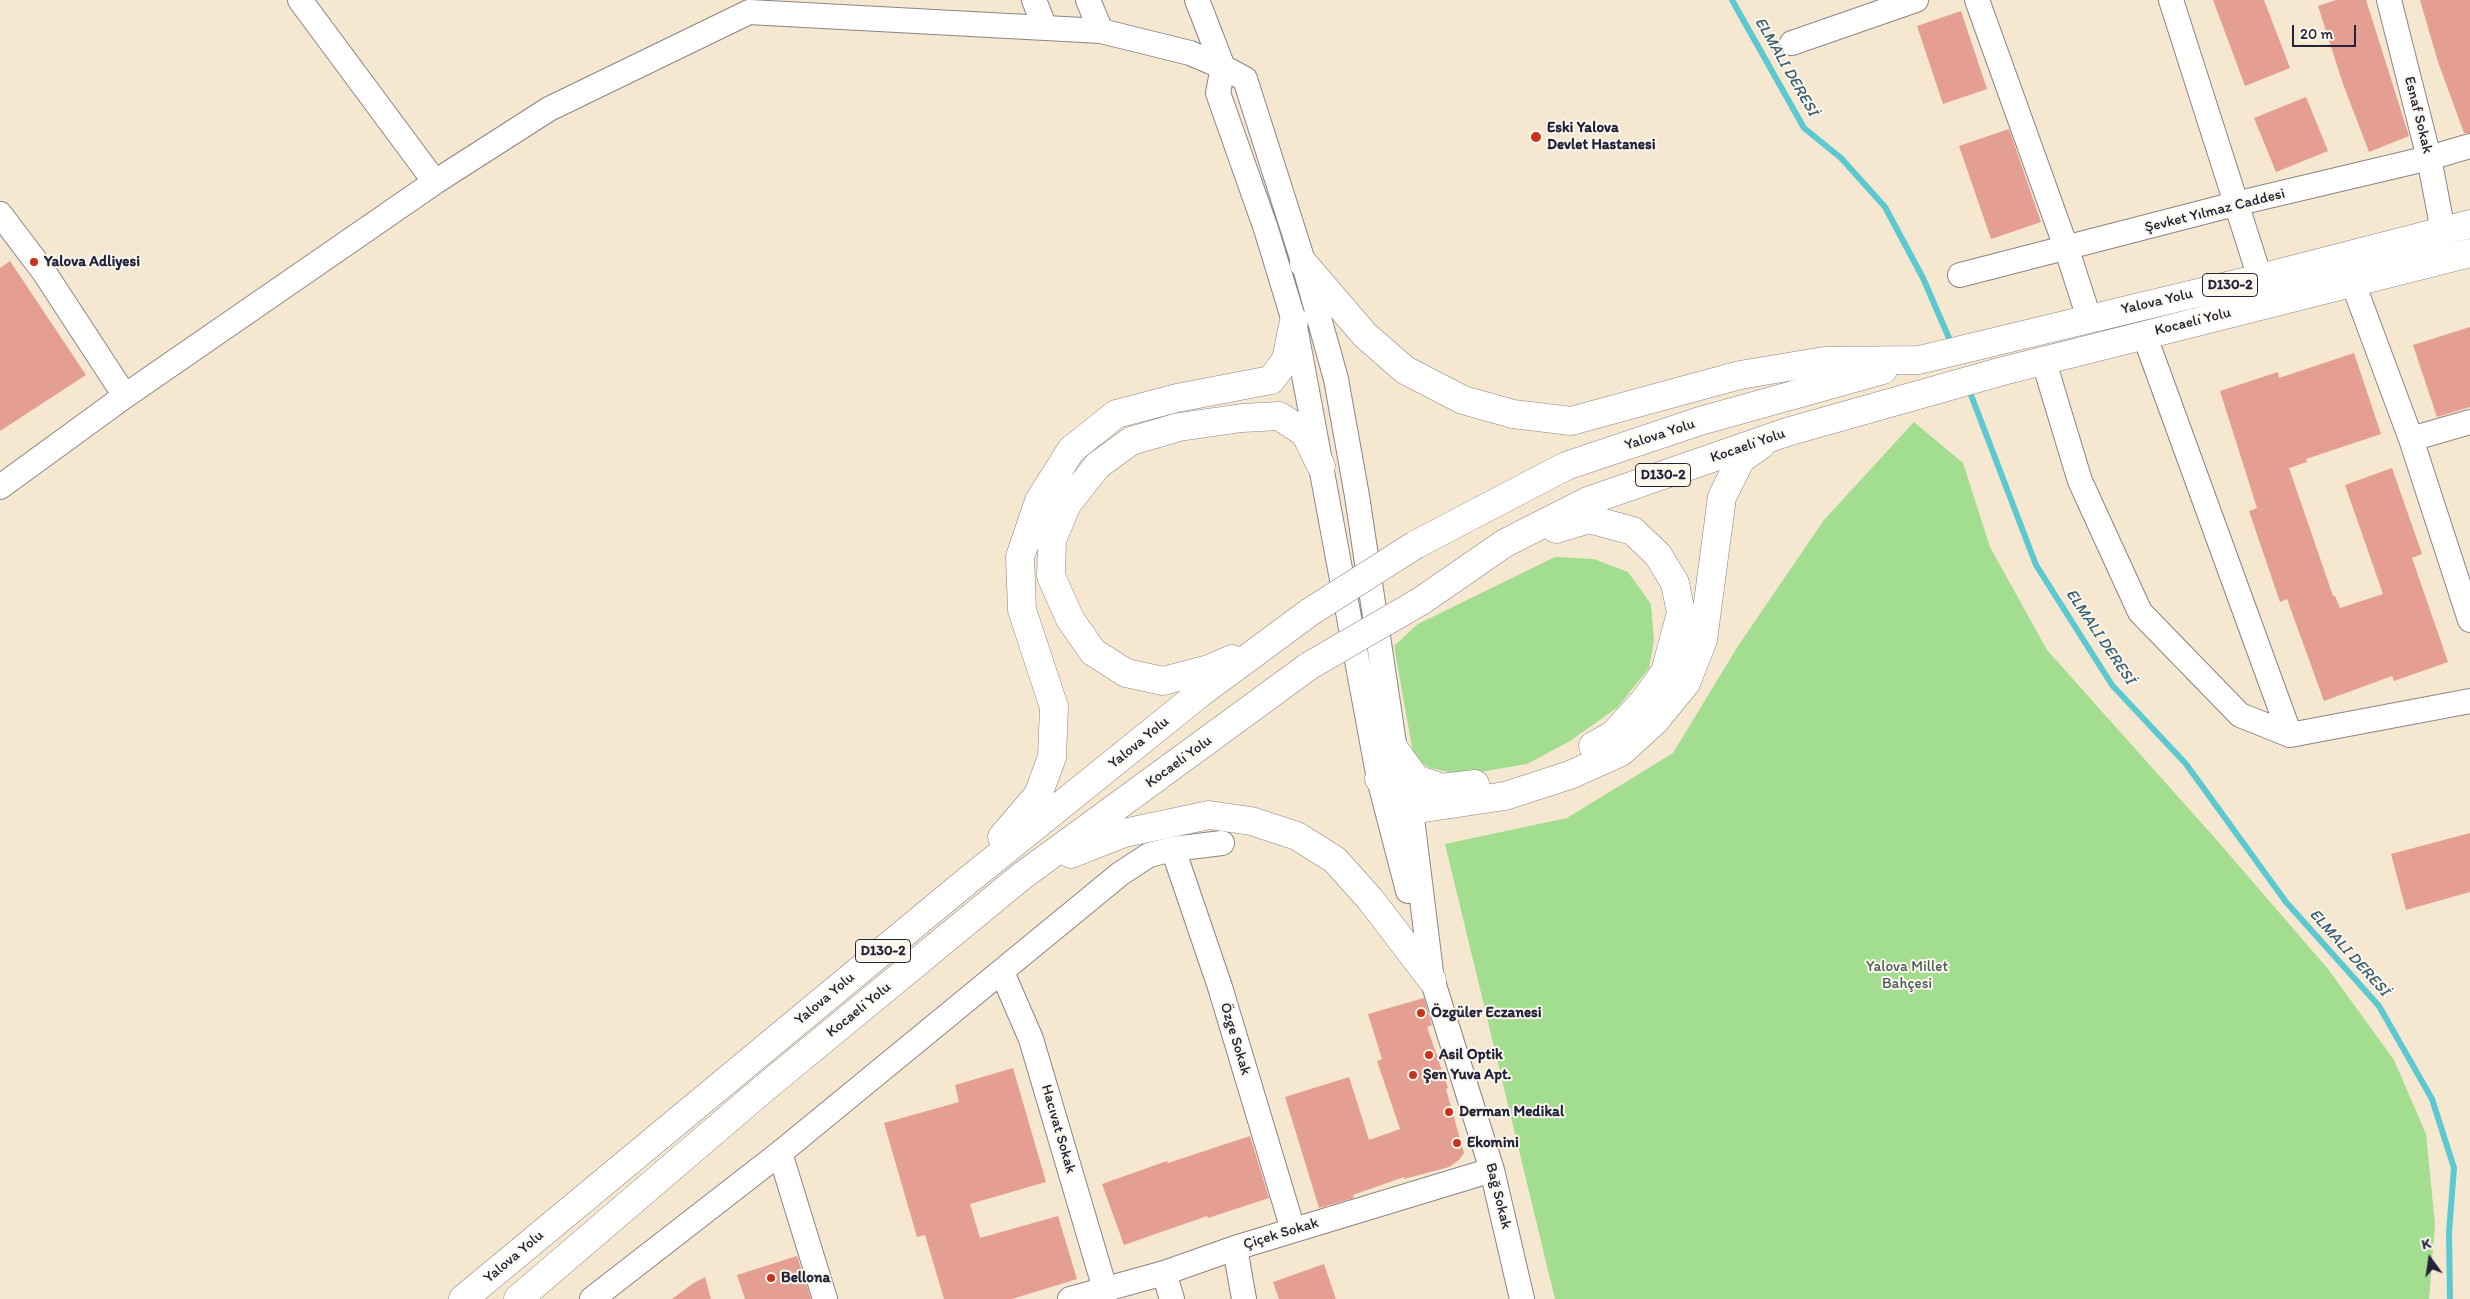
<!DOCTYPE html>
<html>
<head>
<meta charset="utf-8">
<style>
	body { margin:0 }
	#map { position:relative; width:2470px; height:1299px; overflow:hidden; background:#f5e7d0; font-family:Itim,sans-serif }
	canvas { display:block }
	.north { position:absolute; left:2405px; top:1234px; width:50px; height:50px; -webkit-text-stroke:4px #fbf7ec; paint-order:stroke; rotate:346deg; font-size:14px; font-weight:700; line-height:20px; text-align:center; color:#22223b }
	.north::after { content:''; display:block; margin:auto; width:18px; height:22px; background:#22223b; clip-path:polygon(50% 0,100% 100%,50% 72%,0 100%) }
	.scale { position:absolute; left:2292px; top:25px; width:64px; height:22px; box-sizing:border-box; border:2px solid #22223b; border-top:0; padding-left:6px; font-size:15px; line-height:18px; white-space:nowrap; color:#22223b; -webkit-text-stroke:4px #fbf7ec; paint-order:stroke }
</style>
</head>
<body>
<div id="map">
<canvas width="2470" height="1299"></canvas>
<div class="north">K</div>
<div class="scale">20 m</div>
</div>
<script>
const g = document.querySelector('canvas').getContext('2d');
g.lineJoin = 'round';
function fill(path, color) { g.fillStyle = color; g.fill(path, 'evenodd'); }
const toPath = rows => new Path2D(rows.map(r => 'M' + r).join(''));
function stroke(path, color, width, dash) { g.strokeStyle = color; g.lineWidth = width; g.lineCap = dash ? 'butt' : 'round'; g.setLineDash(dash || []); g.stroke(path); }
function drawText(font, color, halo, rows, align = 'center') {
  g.font = font + ' Itim,sans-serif'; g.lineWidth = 4; g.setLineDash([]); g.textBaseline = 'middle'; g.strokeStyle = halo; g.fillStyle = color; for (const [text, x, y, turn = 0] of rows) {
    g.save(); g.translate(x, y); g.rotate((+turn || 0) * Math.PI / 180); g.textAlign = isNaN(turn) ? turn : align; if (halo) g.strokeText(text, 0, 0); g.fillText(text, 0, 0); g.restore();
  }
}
fill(toPath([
	[1914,422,1963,463,1990,547,2047,650,2214,837,2328,969,2394,1060,2426,1134,2435,1225,2429,1299,1555,1299,1445,844,1567,818,1673,753,1738,646,1824,520],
	[1555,557,1594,559,1628,572,1651,604,1654,641,1649,668,1618,707,1570,741,1527,764,1462,775,1430,768,1414,758,1394,646,1418,624]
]), '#a2dd90');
stroke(toPath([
	[1732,0,1804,128,1841,158,1885,207,1923,278,1952,345],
	[1968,387,2036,565,2112,685,2186,764,2286,902,2379,1006,2432,1099,2454,1168,2449,1232,2450,1299]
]), '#5cc9d0', 6);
fill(toPath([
	[2213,0,2264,0,2290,68,2245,86],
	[2336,0,2366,0,2409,136,2369,152,2343,84,2318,6],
	[2420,0,2470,0,2470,133,2464,133,2438,62],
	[1961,11,1987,89,1943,104,1917,26],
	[2306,97,2328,151,2276,172,2254,118],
	[2009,129,2041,222,1991,239,1959,146],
	[10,261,86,375,0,431,0,268],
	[2470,327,2470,407,2437,417,2413,345],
	[2354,353,2381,434,2306,459,2307,462,2289,468,2333,596,2335,596,2340,608,2383,594,2345,485,2392,468,2422,554,2412,558,2448,662,2394,681,2392,676,2324,701,2287,599,2280,602,2249,511,2257,508,2220,391,2278,372,2279,378],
	[2470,833,2470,892,2406,910,2391,854],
	[1424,998,1432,1025,1427,1027,1448,1088,1446,1089,1464,1153,1459,1160,1449,1167,1404,1179,1404,1177,1353,1195,1354,1198,1319,1208,1285,1097,1349,1077,1369,1140,1400,1129,1377,1061,1382,1059,1368,1014],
	[1013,1068,1046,1182,970,1204,980,1238,1058,1216,1077,1279,1012,1299,944,1299,925,1235,917,1237,884,1123,959,1102,955,1085],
	[1250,1136,1269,1198,1208,1218,1207,1216,1124,1245,1102,1184,1167,1161,1168,1163],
	[797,1256,811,1299,745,1299,737,1275],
	[1324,1264,1336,1299,1279,1299,1273,1282],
	[705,1277,711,1299,672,1299,692,1284]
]), '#e59f92');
const street = toPath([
	[300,0,435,182],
	[1034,0,1045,28],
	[1088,0,1101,31],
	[1197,0,1223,67,1218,93,1266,229,1294,321,1379,779,1408,891],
	[1977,0,2067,250,2089,318],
	[2171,0,2260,278],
	[2389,0,2429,158,2443,231],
	[1792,43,1916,0],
	[0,214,44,272,125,396,435,182,549,109,749,12,1101,31,1190,53,1223,67,1245,79,1304,264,1336,379,1357,496,1395,750,1411,810,1432,980],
	[1960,275,2235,204,2429,158,2470,146],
	[2353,283,2411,439,2470,620],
	[2144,334,2290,735],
	[2044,362,2080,481,2140,612,2240,715,2290,735,2470,701],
	[2411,439,2470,422],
	[0,487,125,396],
	[1173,849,1220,987,1293,1230],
	[1428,966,1492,1170,1522,1299],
	[1002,972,1031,1039,1105,1289],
	[780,1153,825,1299],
	[1235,1248,1244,1299],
	[1164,1273,1172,1299],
	[592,1299,780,1153,1120,874,1149,855,1173,849,1222,843],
	[1070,1299,1164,1273,1235,1248,1492,1170]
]);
const highway = toPath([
	[1304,264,1365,335,1405,370,1463,400,1513,414,1571,421,1740,375,1824,361,1919,360,2260,278,2470,224],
	[1556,529,1589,519,1633,531,1658,555,1675,583,1681,613,1665,672,1645,700,1613,735,1593,746],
	[1415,545,1566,466,1700,421,1883,370],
	[1421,601,1505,543,1588,501,1787,432,2003,371,2470,253],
	[1232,659,1209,669,1163,681,1126,673,1093,652,1070,619,1051,576,1052,540,1067,504,1098,465,1131,441,1179,427,1242,418,1279,416,1305,433,1321,466],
	[1395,750,1416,779,1442,788,1475,784],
	[1379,779,1403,808,1411,810,1505,796,1570,775,1621,752,1655,721,1686,683,1703,640,1722,497,1741,459,1761,445],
	[1002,837,1038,795,1052,757,1054,707,1022,610,1020,557,1039,501,1071,450,1116,414,1177,398,1271,380,1286,360,1294,321],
	[1071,854,1124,833,1209,815,1251,821,1297,836,1335,860,1370,899,1432,980],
	[463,1299,961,886,1199,694,1310,612],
	[518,1299,762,1090,1022,876,1309,666]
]);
stroke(street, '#8c8486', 26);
stroke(highway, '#8c8486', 29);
stroke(street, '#fff', 24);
stroke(highway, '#fff', 28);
const highwayBridge = toPath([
	[1310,612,1415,545],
	[1309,666,1421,601]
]);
stroke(highwayBridge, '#8c8486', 29, []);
stroke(highwayBridge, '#fff', 28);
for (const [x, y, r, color] of [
	[1536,137,6,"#c8321e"],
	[34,262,5,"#c8321e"],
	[1421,1013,5,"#c8321e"],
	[1429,1055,5,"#c8321e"],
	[1413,1075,5,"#c8321e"],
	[1449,1112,5,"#c8321e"],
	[1457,1143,5,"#c8321e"],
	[771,1278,5,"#c8321e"]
]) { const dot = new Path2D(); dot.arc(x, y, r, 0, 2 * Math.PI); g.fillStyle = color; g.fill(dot); stroke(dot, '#fbf7ec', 2); }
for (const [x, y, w] of [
	[2230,285,55],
	[1663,475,55],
	[883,951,55]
]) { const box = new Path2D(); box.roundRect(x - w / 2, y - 11.5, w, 23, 4); g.fillStyle = '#fbf7ec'; g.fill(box); stroke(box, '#22223b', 1); }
drawText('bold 14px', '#22223b', null, [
	["D130-2",2230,285],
	["D130-2",1663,475],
	["D130-2",883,951]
]);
drawText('15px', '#22223b', '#fbf7ec', [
	["Esnaf Sokak",2418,115,76],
	["Şevket Yılmaz Caddesi",2215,211,-14],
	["Yalova Yolu",2157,302,-13],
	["Kocaeli̇ Yolu",2193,322,-14],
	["Yalova Yolu",1660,435,-18],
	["Kocaeli̇ Yolu",1748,446,-19],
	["Yalova Yolu",1139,743,-39],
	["Kocaeli̇ Yolu",1179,762,-36],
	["Yalova Yolu",825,999,-40],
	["Kocaeli̇ Yolu",859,1010,-39],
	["Özge Sokak",1235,1039,73],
	["Hacıvat Sokak",1058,1129,74],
	["Bağ Sokak",1498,1196,76],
	["Çiçek Sokak",1281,1234,-17],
	["Yalova Yolu",514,1257,-40]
]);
drawText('bold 15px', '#22223b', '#fbf7ec', [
	["Eski Yalova",1547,128],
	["Devlet Hastanesi",1547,145],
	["Yalova Adliyesi",44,262],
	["Özgüler Eczanesi",1431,1013],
	["Asil Optik",1439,1055],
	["Şen Yuva Apt.",1423,1075],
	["Derman Medikal",1459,1112],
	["Ekomini",1467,1143],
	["Bellona",781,1278]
], 'left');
drawText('15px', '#485a54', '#fbf7ec', [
	["Yalova Millet",1907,967],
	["Bahçesi",1907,984]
]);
drawText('italic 16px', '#365c6f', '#fbf7ec', [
	["ELMALI DERESİ",1786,67,60],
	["ELMALI DERESİ",2100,637,56],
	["ELMALI DERESİ",2349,953,48]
]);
</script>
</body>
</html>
